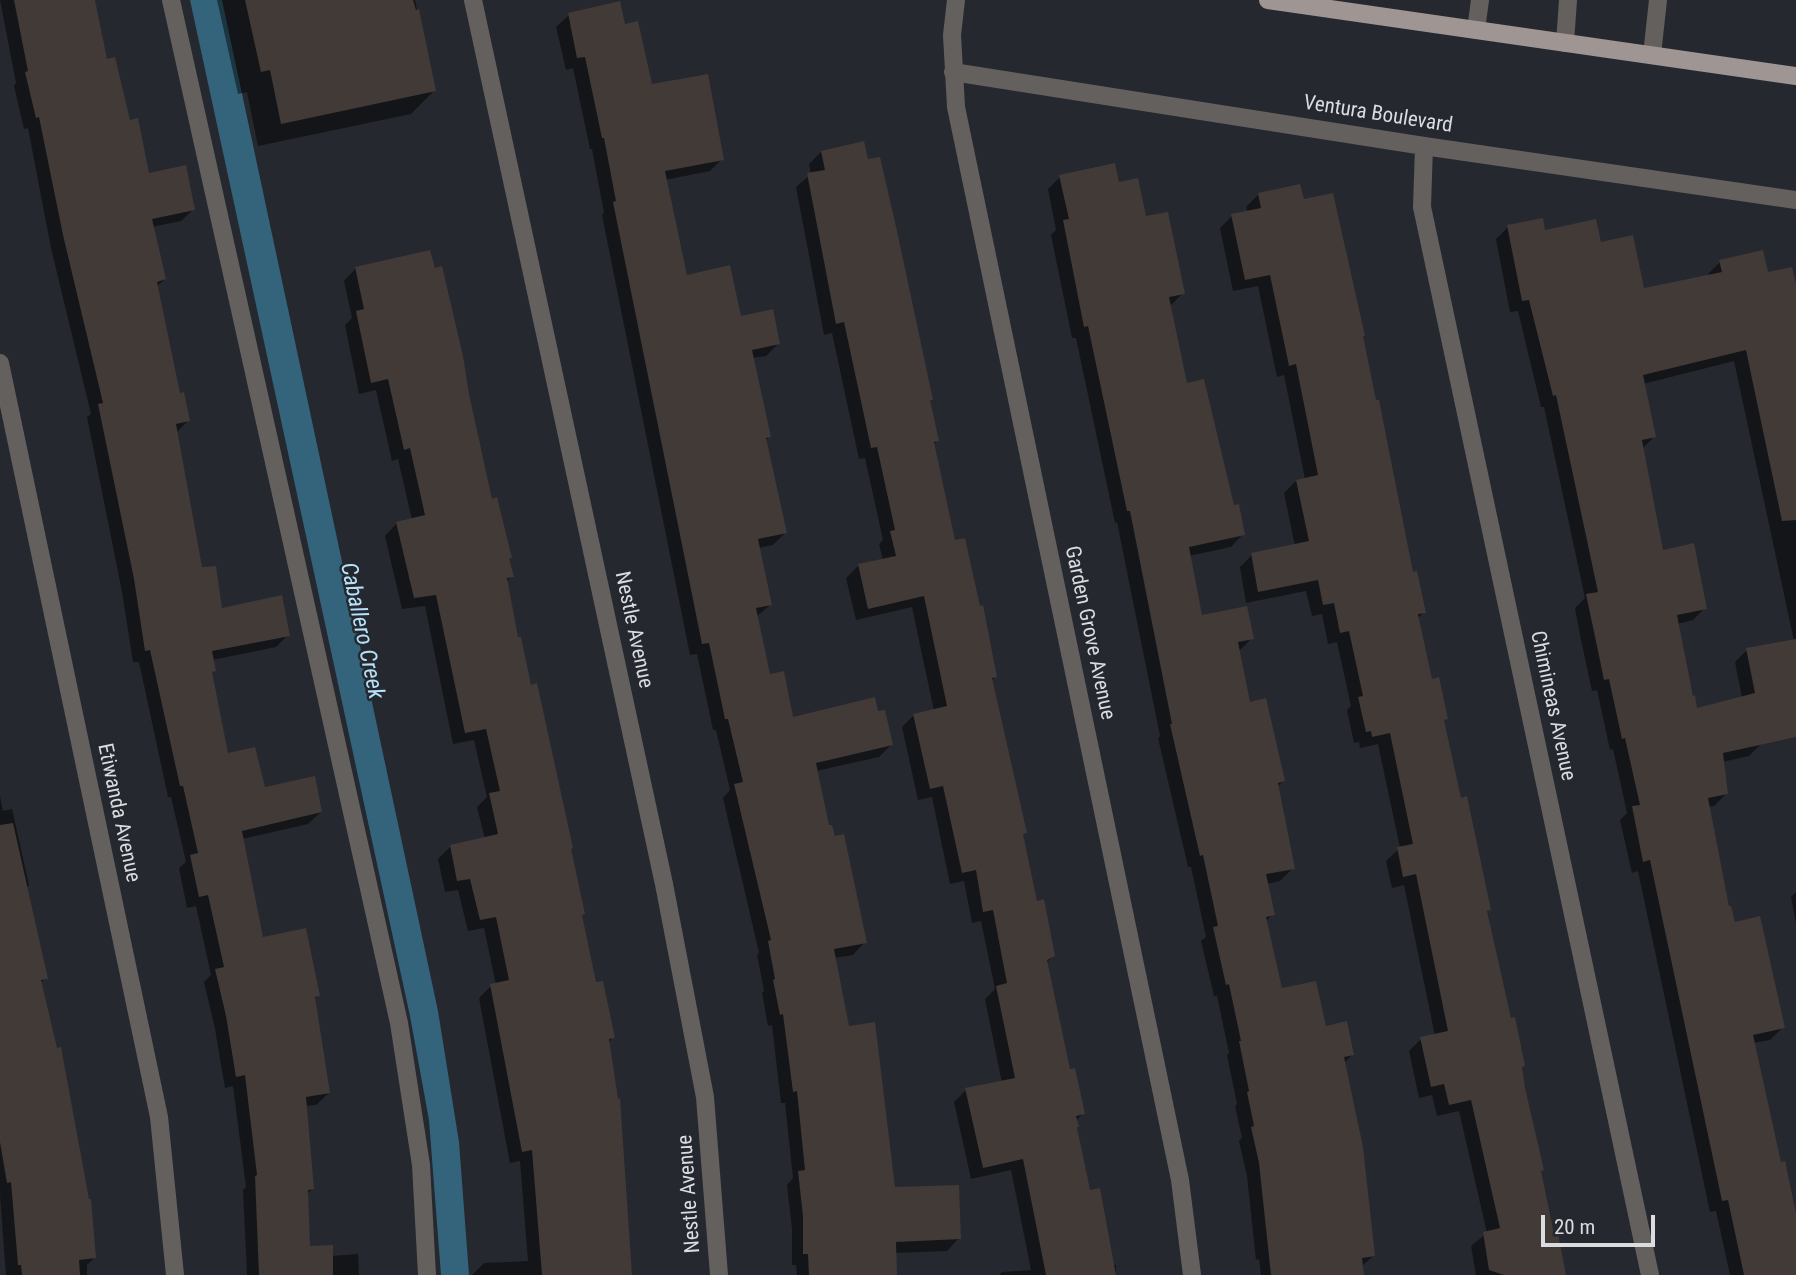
<!DOCTYPE html>
<html>
<head>
<meta charset="utf-8">
<style>
  body { margin:0 }
  #map { position:relative; width:1796px; height:1275px; overflow:hidden; background:#25282f; font-family:"Roboto Condensed",sans-serif }
  canvas { display:block }
  .scale { position:absolute; left:1541px; top:1215px; width:114px; height:32px; box-sizing:border-box; border:4px solid #dadce0; border-top:0; padding-left:9px; font-size:21px; line-height:24px; white-space:nowrap; color:#dadce0; -webkit-text-stroke:5px #25282f; paint-order:stroke }
</style>
</head>
<body>
<div id="map">
<canvas width="1796" height="1275"></canvas>
<div class="scale">20 m</div>
</div>
<script>
const context = document.querySelector('canvas').getContext('2d');
context.lineJoin = 'round';
function fill(path, color) {
  context.fillStyle = color;
  context.fill(path, 'evenodd');
}
function poly(rows) {
  const path = new Path2D();
  for (const r of rows) {
    path.moveTo(r[0], r[1]);
    for (let i = 2; i < r.length; i += 2) path.lineTo(r[i], r[i + 1]);
  }
  return path;
}
function trace(path, color, width, dash) {
  context.strokeStyle = color;
  context.lineWidth = width;
  context.lineCap = dash ? 'butt' : 'round';
  context.setLineDash(dash || []);
  context.stroke(path);
}
function label(font, color, halo, rows, align = 'center') {
  context.font = font + ' "Roboto Condensed",sans-serif';
  context.lineWidth = 5;
  context.setLineDash([]);
  context.textBaseline = 'middle';
  context.strokeStyle = halo;
  context.fillStyle = color;
  for (const [text, x, y, turn = 0] of rows) {
    context.save();
    context.translate(x, y);
    context.rotate((+turn || 0) * Math.PI / 180);
    context.textAlign = isNaN(turn) ? turn : align;
    if (halo) context.strokeText(text, 0, 0);
    context.fillText(text, 0, 0);
    context.restore();
  }
}
fill(poly([
  [190,0,222,0,438,1011,459,1142,469,1275,441,1275,429,1120,410,1016]
]), '#33647b');
fill(poly([
  [0,0,93,0,106,61,147,175,194,209,181,221,152,227,165,279,156,287,178,395,188,421,176,433,201,569,221,610,288,635,276,647,212,660,214,670,210,674,227,755,263,789,321,812,308,824,242,839,262,939,318,995,314,1000,329,1093,316,1105,305,1106,313,1188,307,1194,308,1247,331,1256,358,1254,359,1275,247,1275,243,1190,246,1187,233,1086,225,1088,215,1029,204,982,211,975,196,906,187,908,179,868,186,862,171,797,168,797,139,662,133,662,122,592,87,417,91,414,51,248,28,128,24,129,14,86,16,83],
  [217,0,415,0,434,91,411,114,258,146,247,92,238,94],
  [569,15,623,26,650,86,722,159,710,171,665,180,685,277,778,344,766,356,752,358,769,437,765,441,785,533,773,545,758,548,770,605,756,617,769,676,791,719,877,713,891,745,879,757,816,771,828,827,865,942,853,955,834,958,848,1028,894,1189,959,1238,947,1251,894,1253,895,1275,797,1275,796,1265,792,1265,792,1229,787,1185,793,1178,785,1103,781,1103,772,1025,768,1026,762,993,764,991,757,955,759,953,723,798,730,790,716,730,713,730,697,654,690,655,602,215,604,213,592,149,590,149,573,68,566,70,556,27],
  [821,152,929,401,937,441,933,445,953,542,996,676,991,681,1025,832,1021,836,1036,903,1053,956,1046,963,1069,1071,1083,1113,1076,1121,1089,1192,1113,1265,1116,1265,1116,1275,999,1275,1002,1272,1031,1270,1011,1170,971,1179,954,1102,966,1090,1002,1083,985,999,995,989,981,921,972,923,964,881,950,884,932,797,918,800,902,727,914,715,934,711,912,607,856,620,846,578,859,565,883,560,879,544,883,540,865,458,859,459,832,333,824,335,796,187,811,174,809,164],
  [1060,177,1118,184,1145,218,1183,293,1169,307,1186,385,1243,534,1231,547,1189,556,1201,617,1252,638,1239,651,1248,704,1283,781,1277,787,1293,868,1280,881,1266,884,1273,914,1265,922,1281,990,1352,1055,1344,1063,1373,1256,1361,1267,1362,1275,1261,1275,1259,1259,1256,1260,1247,1176,1239,1141,1242,1138,1235,1106,1237,1104,1227,1055,1229,1053,1217,996,1214,996,1201,941,1206,937,1191,867,1188,867,1158,738,1160,736,1117,522,1115,523,1076,338,1072,338,1051,235,1056,230,1048,189],
  [1258,195,1302,201,1361,337,1412,574,1424,612,1417,619,1430,681,1446,718,1443,722,1459,800,1489,909,1486,913,1510,1020,1523,1066,1520,1069,1540,1172,1553,1236,1565,1275,1476,1275,1471,1246,1487,1233,1459,1111,1437,1116,1432,1095,1419,1098,1409,1051,1421,1039,1435,1036,1404,885,1392,888,1386,861,1400,848,1378,744,1360,748,1359,742,1354,743,1347,710,1351,706,1337,642,1328,644,1322,614,1312,616,1306,591,1246,603,1240,567,1252,555,1295,546,1284,493,1296,481,1305,479,1284,375,1277,377,1258,286,1233,291,1220,228,1232,216,1248,212,1246,207],
  [1508,227,1544,232,1599,244,1643,290,1709,276,1708,274,1720,262,1767,274,1796,287,1796,732,1761,744,1749,756,1722,762,1727,793,1714,806,1708,807,1714,847,1734,925,1783,1027,1770,1040,1753,1043,1779,1164,1796,1219,1796,1275,1730,1275,1716,1211,1710,1212,1638,871,1632,873,1620,820,1627,813,1613,749,1610,750,1597,690,1592,691,1581,640,1575,608,1585,598,1544,407,1541,407,1518,311,1510,312,1496,239],
  [1734,361,1794,641,1747,650,1735,662,1742,698,1696,710,1677,624,1693,620,1705,608,1662,553,1642,449,1654,437,1643,384],
  [356,268,491,501,508,559,512,576,506,582,517,639,570,849,580,916,595,984,613,1037,608,1043,632,1275,472,1275,484,1263,528,1261,520,1161,510,1163,479,998,491,986,496,985,484,928,468,931,458,890,445,892,438,859,450,847,485,839,477,807,487,797,474,740,453,744,425,606,402,609,385,536,397,523,412,520,398,459,392,461,376,390,359,394,345,325,352,318,344,281],
  [0,796,3,811,12,809,29,885,26,889,46,978,40,983,94,1258,87,1265,87,1275,6,1275,0,1195],
  [1796,892,1796,924,1791,897]
]), '#0007');
fill(poly([
  [14,0,95,0,107,59,115,57,130,120,138,118,149,173,186,165,195,210,152,219,166,279,157,282,180,393,184,392,190,421,176,424,202,567,216,566,222,608,282,595,290,636,212,651,216,671,212,672,228,753,255,747,265,787,315,776,322,812,242,831,263,937,306,928,320,996,315,997,330,1093,306,1097,314,1189,308,1190,310,1246,333,1245,333,1275,259,1275,255,1176,257,1175,245,1075,236,1077,226,1016,215,969,224,967,208,895,199,897,190,855,198,853,183,786,180,786,150,650,145,651,134,579,98,404,103,403,63,235,39,117,36,118,25,72,28,71],
  [245,0,413,0,416,10,419,9,436,91,281,124,270,70,261,72],
  [620,1,625,24,638,21,652,84,708,74,724,160,665,171,687,275,730,265,741,316,773,309,780,344,752,350,771,437,766,438,787,533,758,539,772,605,756,608,770,674,784,671,793,717,875,697,878,711,885,710,893,745,816,763,829,825,832,825,835,836,844,834,867,943,834,949,849,1026,875,1022,895,1187,959,1185,961,1239,896,1242,897,1275,809,1275,808,1254,803,1254,803,1216,798,1171,805,1170,797,1091,793,1092,783,1014,780,1015,773,980,775,979,768,941,771,940,734,784,743,782,728,719,725,719,709,643,702,644,613,202,616,201,604,138,602,138,585,57,577,58,568,13],
  [864,141,868,159,880,157,897,231,933,400,930,400,939,441,934,442,955,540,965,538,980,606,983,605,997,677,992,678,1027,833,1023,834,1037,901,1044,899,1055,956,1047,960,1070,1069,1075,1068,1085,1114,1076,1116,1079,1127,1077,1127,1090,1190,1100,1188,1116,1275,1046,1275,1023,1159,983,1168,965,1088,1015,1078,996,986,1007,983,993,910,983,912,976,870,962,873,943,786,930,789,913,714,947,706,924,596,868,609,858,564,896,556,890,531,895,530,877,447,871,448,844,322,836,324,807,173,825,170,821,151],
  [1115,163,1119,182,1138,178,1146,216,1168,212,1185,294,1169,297,1187,383,1204,379,1234,505,1239,504,1245,535,1189,547,1202,615,1247,606,1254,639,1238,642,1250,702,1266,698,1285,781,1278,783,1295,869,1266,874,1275,915,1266,917,1282,988,1316,981,1326,1026,1347,1021,1354,1055,1344,1057,1363,1147,1375,1256,1362,1258,1364,1275,1271,1275,1259,1163,1251,1127,1254,1126,1247,1092,1249,1091,1239,1041,1241,1041,1229,984,1226,985,1213,927,1218,926,1203,855,1200,856,1170,724,1172,724,1130,511,1127,511,1088,326,1084,327,1063,220,1069,219,1059,175],
  [1300,184,1304,199,1333,193,1365,336,1363,336,1376,400,1379,400,1413,572,1417,571,1426,613,1418,614,1432,679,1439,677,1448,719,1444,720,1461,798,1467,796,1491,910,1487,911,1511,1018,1515,1017,1525,1066,1522,1067,1525,1088,1544,1170,1541,1171,1554,1234,1558,1233,1566,1275,1504,1275,1489,1270,1483,1232,1500,1228,1471,1100,1449,1105,1444,1084,1431,1087,1420,1037,1448,1031,1416,874,1403,877,1397,847,1413,844,1390,733,1372,737,1371,731,1366,732,1358,697,1363,696,1349,631,1340,633,1334,603,1323,605,1318,580,1258,592,1251,553,1309,541,1296,480,1318,475,1296,364,1289,366,1270,275,1245,280,1231,214,1261,208,1258,193],
  [1543,218,1545,230,1596,219,1601,242,1633,235,1644,288,1722,272,1719,260,1763,250,1768,272,1792,267,1796,284,1796,520,1782,521,1746,350,1643,375,1656,437,1642,440,1663,550,1694,543,1707,609,1677,615,1693,696,1695,695,1697,708,1755,693,1746,648,1796,639,1796,737,1723,753,1728,794,1708,798,1729,906,1731,906,1735,922,1760,916,1785,1028,1753,1035,1781,1162,1785,1161,1796,1213,1796,1275,1744,1275,1728,1200,1722,1201,1650,860,1643,862,1632,806,1640,805,1625,738,1622,739,1609,679,1604,680,1593,627,1586,594,1598,592,1556,395,1553,396,1529,300,1522,301,1507,225],
  [430,250,435,268,442,266,463,356,469,394,492,499,497,497,512,558,509,558,514,577,507,578,518,637,521,637,531,685,537,683,573,848,571,849,585,914,582,915,596,982,603,981,615,1038,609,1039,618,1099,620,1098,632,1275,542,1275,532,1150,522,1152,490,984,509,980,496,917,480,920,470,879,457,881,450,845,498,834,489,793,500,791,486,729,465,733,436,595,414,598,396,522,425,515,410,448,404,450,388,379,371,383,356,311,364,309,355,267],
  [13,823,48,979,41,980,57,1048,61,1047,89,1199,91,1199,96,1258,79,1260,80,1275,22,1275,21,1265,18,1265,11,1182,7,1183,0,1142,0,825]
]), '#423a37');
trace(poly([
  [171,0,399,1023,421,1165,427,1275],
  [473,0,664,884,705,1097,719,1275],
  [956,0,952,35,956,107,1180,1180,1192,1275],
  [1476,30,1480,0],
  [1565,43,1568,0],
  [1652,55,1658,0],
  [953,72,1424,146,1796,200],
  [1424,146,1422,207,1650,1275],
  [0,363,159,1117,175,1275]
]), '#64605e', 18);
trace(poly([
  [1268,0,1796,76]
]), '#9f9694', 18);
label('21px', '#dadce0', '#25282f', [
  ["Ventura Boulevard",1378,115,9],
  ["Nestle Avenue",633,630,78],
  ["Garden Grove Avenue",1089,633,78],
  ["Chimineas Avenue",1552,706,78],
  ["Etiwanda Avenue",118,813,78],
  ["Nestle Avenue",690,1194,-94]
]);
label('italic 23px', '#b5e2fa', '#25282f', [
  ["Caballero Creek",361,631,78]
]);
</script>
</body>
</html>
